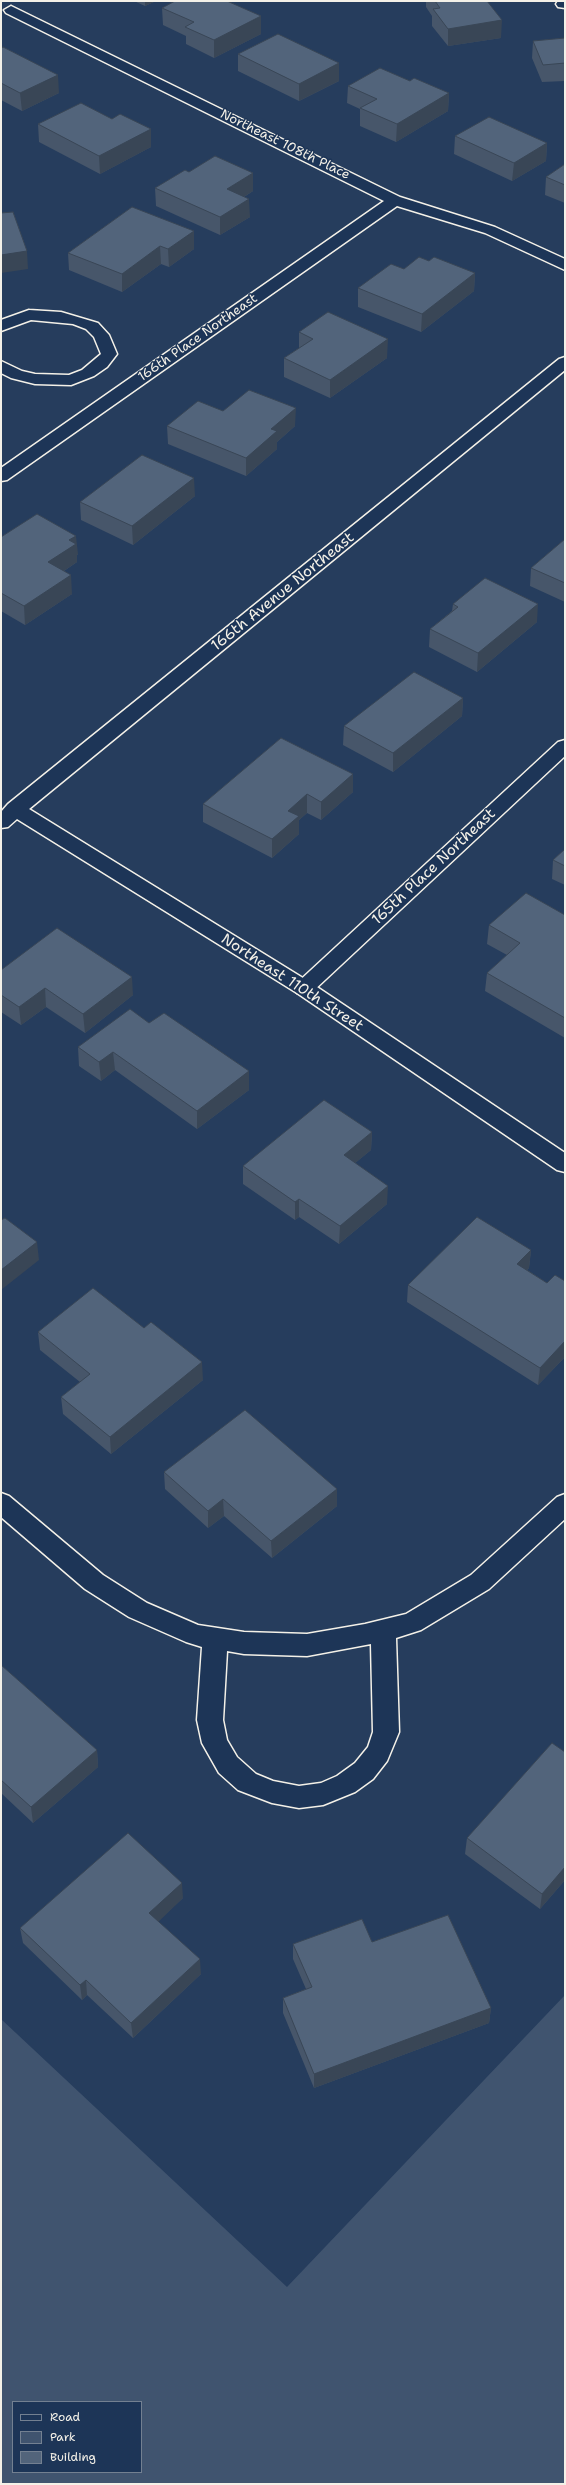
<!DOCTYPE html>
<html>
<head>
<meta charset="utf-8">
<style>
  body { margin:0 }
  #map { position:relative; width:566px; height:2485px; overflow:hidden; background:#263d5d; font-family:"Shantell Sans",sans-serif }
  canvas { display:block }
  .frame { position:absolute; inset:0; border:2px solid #f4f1e8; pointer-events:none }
  .legend { position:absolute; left:12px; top:2401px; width:130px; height:72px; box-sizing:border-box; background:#1d3557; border:1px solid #738091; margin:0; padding:5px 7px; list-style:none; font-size:12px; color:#f4f1e8 }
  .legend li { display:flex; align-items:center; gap:8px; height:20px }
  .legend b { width:20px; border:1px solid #738091 }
</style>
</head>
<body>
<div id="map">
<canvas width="566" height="2485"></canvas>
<div class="frame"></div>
<ul class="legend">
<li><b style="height:5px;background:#1d3557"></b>Road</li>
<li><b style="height:11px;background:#40546f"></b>Park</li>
<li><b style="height:11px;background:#52647b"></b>Building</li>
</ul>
</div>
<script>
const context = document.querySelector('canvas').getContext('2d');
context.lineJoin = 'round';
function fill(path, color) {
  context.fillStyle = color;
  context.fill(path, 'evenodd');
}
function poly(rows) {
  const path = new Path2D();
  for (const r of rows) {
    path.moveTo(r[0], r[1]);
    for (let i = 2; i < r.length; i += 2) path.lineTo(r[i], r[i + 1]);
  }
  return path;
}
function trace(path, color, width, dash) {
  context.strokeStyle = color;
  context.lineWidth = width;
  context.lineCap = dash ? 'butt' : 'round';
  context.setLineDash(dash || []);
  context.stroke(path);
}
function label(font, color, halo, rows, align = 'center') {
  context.font = font + ' "Shantell Sans",sans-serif';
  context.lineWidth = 3;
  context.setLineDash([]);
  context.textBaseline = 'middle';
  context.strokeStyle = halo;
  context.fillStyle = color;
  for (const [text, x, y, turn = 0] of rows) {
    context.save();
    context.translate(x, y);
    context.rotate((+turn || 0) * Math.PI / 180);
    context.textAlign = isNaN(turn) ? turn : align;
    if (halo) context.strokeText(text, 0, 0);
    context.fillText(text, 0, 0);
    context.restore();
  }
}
fill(poly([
  [565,1995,565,2484,1,2484,1,2019,287,2287],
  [13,2402,141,2402,141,2472,13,2472]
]), '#40546f');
const street = poly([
  [558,1,565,1,565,8,558,7,556,4,558,1],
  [11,6,400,197,495,227,565,259,565,270,485,233,397,206,7,480,1,481,1,468,384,201,6,13,4,10,11,6],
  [29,310,61,312,98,323,109,335,117,354,107,367,94,376,71,385,35,384,11,378,1,373,1,361,22,371,35,374,69,375,82,370,101,354,94,337,86,329,73,324,31,320,1,331,1,320,29,310],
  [565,740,565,756,311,993,304,995,297,993,294,988,297,983,558,742,565,740],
  [1,1493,9,1496,103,1575,147,1603,198,1625,244,1632,307,1634,365,1624,406,1614,471,1575,557,1497,565,1494,565,1519,489,1589,421,1630,396,1638,399,1732,387,1761,373,1779,355,1792,323,1805,299,1808,272,1803,238,1790,219,1773,202,1743,197,1720,202,1647,186,1642,129,1617,85,1589,1,1517,1,1493],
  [371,1644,373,1732,368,1747,355,1763,337,1776,321,1783,299,1786,273,1781,256,1774,237,1757,227,1740,223,1720,227,1651,244,1654,307,1656,371,1644]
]);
const secondary = poly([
  [565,357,565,370,29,809,311,983,565,1153,565,1172,557,1170,297,993,17,819,8,827,1,828,1,812,8,804,559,359,565,357]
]);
trace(street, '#f4f1e8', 3);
trace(secondary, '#f4f1e8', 3);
fill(street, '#1d3557');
fill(secondary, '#1d3557');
fill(poly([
  [134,1,156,1,145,6],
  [426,1,487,1,501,38,448,46,432,26,432,16,426,7],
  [162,8,261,16,261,34,214,58,186,44,186,36,163,25],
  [565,38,565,81,542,82,532,58,533,41],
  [1,48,59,93,22,111,1,100],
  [238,54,339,63,339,81,299,101,238,71],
  [410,81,449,93,448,111,396,142,360,126,360,109,347,103,348,86],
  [38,124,151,147,100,174,39,142],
  [455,136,547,143,546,161,512,181,454,154],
  [565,164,565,203,545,195,546,177],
  [189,172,253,173,253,191,244,197,250,217,220,235,156,206,155,188],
  [132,207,194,249,169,267,161,264,122,292,69,270,68,253],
  [429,261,475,273,474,291,421,332,358,307,358,288,404,269],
  [299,332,387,358,330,398,284,377,284,358,299,348],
  [223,411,295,426,277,442,277,449,246,476,168,444,167,426],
  [195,496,133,545,81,520,80,502],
  [1,537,78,554,77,555,77,562,64,571,72,594,25,625,1,611],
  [565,539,565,602,530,586,531,568],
  [453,604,537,622,477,672,429,647,430,629,452,611],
  [463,698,462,716,393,772,343,745,344,726],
  [281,738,353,792,321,820,307,813,299,820,299,834,272,858,203,822,203,804],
  [565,849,565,885,552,879,553,860],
  [565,915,565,1038,485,991,487,973,507,955,487,944,489,925],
  [1,970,133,995,85,1033,46,1007,21,1025,1,1012],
  [149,1023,249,1090,197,1129,115,1070,101,1081,79,1066,78,1047],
  [372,1132,371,1150,355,1163,387,1204,339,1244,299,1217,295,1220,243,1184,243,1166],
  [531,1250,529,1268,527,1270,547,1283,565,1281,565,1357,538,1385,407,1302,408,1285],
  [38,1332,203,1380,111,1454,63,1414,61,1397,80,1382,40,1350],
  [164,1472,337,1506,272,1558,224,1516,208,1528,165,1489],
  [1,1665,97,1750,98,1767,33,1823,1,1793],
  [565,1752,565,1880,540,1909,465,1854,467,1838],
  [183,1898,158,1921,201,1974,133,2038,87,1995,82,2000,23,1943,20,1928],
  [372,1942,491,2008,489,2023,314,2088,283,2013,283,1998,306,1989,293,1959,293,1944]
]), '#47566a');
fill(poly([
  [145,1,156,1,145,6],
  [261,16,261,34,214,58,214,40],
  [502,20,501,38,448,46,448,29],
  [339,63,339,81,299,101,299,84],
  [58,75,59,93,22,111,20,93],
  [449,93,448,111,396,142,397,124],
  [151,129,151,147,100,174,99,156],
  [547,143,546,161,512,181,514,163],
  [253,173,253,191,228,207,227,189],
  [249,199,250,217,220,235,220,217],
  [194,231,194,249,169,267,168,249],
  [160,246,161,264,122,292,122,274],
  [27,251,28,269,1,273,1,255],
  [475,273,474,291,421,332,422,314],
  [388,339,387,358,330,398,330,380],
  [296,408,295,426,277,442,277,449,246,476,246,458,271,429],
  [194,478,195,496,133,545,132,526],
  [76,536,78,554,77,555,77,562,49,581,48,562,69,540],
  [71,575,72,594,25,625,24,606],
  [538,604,537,622,477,672,478,653],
  [463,698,462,716,393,772,393,753],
  [353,774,353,792,321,820,321,802],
  [307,794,307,813,299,820,299,834,272,858,272,839,288,811],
  [132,977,133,995,85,1033,83,1014],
  [45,988,46,1007,21,1025,19,1007],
  [113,1052,115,1070,101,1081,99,1062],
  [249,1071,249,1090,197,1129,197,1111],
  [372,1132,371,1150,343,1173,344,1155],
  [388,1186,387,1204,339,1244,340,1226],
  [299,1199,299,1217,295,1220,295,1202],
  [37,1242,39,1260,1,1290,1,1270],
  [531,1250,529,1268,515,1282,517,1264],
  [565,1341,565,1357,538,1385,540,1368],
  [202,1362,203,1380,111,1454,110,1437],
  [337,1489,337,1506,272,1558,271,1541],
  [223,1499,224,1516,208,1528,208,1511],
  [97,1750,98,1767,33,1823,31,1807],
  [565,1867,565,1880,540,1909,542,1894],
  [182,1883,183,1898,151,1929,149,1913],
  [200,1959,201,1974,133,2038,131,2023],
  [86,1980,87,1995,82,2000,80,1985],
  [491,2008,489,2023,314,2088,314,2074]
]), '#394656');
const building = poly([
  [175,1,227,1,261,16,214,40,185,27,194,22,162,8,175,1],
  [435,1,487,1,502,20,448,29,433,9,440,8,435,1],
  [278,34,339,63,299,84,238,54,278,34],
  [565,38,565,63,543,65,533,41,565,38],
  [3,47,58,75,20,93,1,83,1,48,3,47],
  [380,68,410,81,414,78,449,93,397,124,360,108,377,99,348,86,380,68],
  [81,103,112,119,120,114,151,129,99,156,38,124,81,103],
  [489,117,547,143,514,163,455,136,489,117],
  [215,156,253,173,227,189,249,199,220,217,155,188,185,170,189,172,215,156],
  [565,164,565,185,546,177,565,164],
  [132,207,194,231,168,249,160,246,122,274,68,253,132,207],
  [13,212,27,251,1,255,1,213,13,212],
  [419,257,429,261,434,257,475,273,422,314,358,288,391,264,404,269,419,257],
  [328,312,388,339,330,380,284,358,313,339,299,332,328,312],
  [249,390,296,408,271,429,277,431,246,458,167,426,198,401,223,411,249,390],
  [142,455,194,478,132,526,80,502,142,455],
  [37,514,76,536,69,540,76,544,48,562,71,575,24,606,1,593,1,537,37,514],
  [565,539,565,583,531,568,565,539],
  [485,578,538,604,478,653,430,629,458,607,453,604,485,578],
  [414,672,463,698,393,753,344,726,414,672],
  [281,738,353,774,321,802,307,794,288,811,299,816,272,839,203,804,281,738],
  [565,849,565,866,553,860,565,849],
  [526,893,565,915,565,1018,487,973,520,943,489,925,526,893],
  [57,928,132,977,83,1014,45,988,19,1007,1,995,1,970,57,928],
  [130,1009,149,1023,164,1013,249,1071,197,1111,113,1052,99,1062,78,1047,130,1009],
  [324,1100,372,1132,344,1155,388,1186,340,1226,299,1199,295,1202,243,1166,324,1100],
  [477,1217,531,1250,517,1264,547,1283,555,1275,565,1281,565,1341,540,1368,408,1285,477,1217],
  [5,1218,37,1242,1,1270,1,1220,5,1218],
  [93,1288,144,1328,151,1322,202,1362,110,1437,61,1397,90,1374,38,1332,93,1288],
  [245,1410,337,1489,271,1541,223,1499,208,1511,164,1472,245,1410],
  [1,1665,97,1750,31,1807,1,1780,1,1665],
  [552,1743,565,1752,565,1867,542,1894,467,1838,552,1743],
  [128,1833,182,1883,149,1913,200,1959,131,2023,86,1980,80,1985,20,1928,128,1833],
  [448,1915,491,2008,314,2074,283,1998,312,1987,293,1944,362,1919,372,1942,448,1915]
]);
fill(building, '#52647b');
trace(building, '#394656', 1);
label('13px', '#f4f1e8', '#1d3557', [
  ["Northeast 108th Place",285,145,26],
  ["166th Place Northeast",198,338,-35]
]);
label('15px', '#f4f1e8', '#1d3557', [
  ["166th Avenue Northeast",283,592,-39],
  ["165th Place Northeast",434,867,-43],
  ["Northeast 110th Street",292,983,33]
]);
</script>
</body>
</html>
